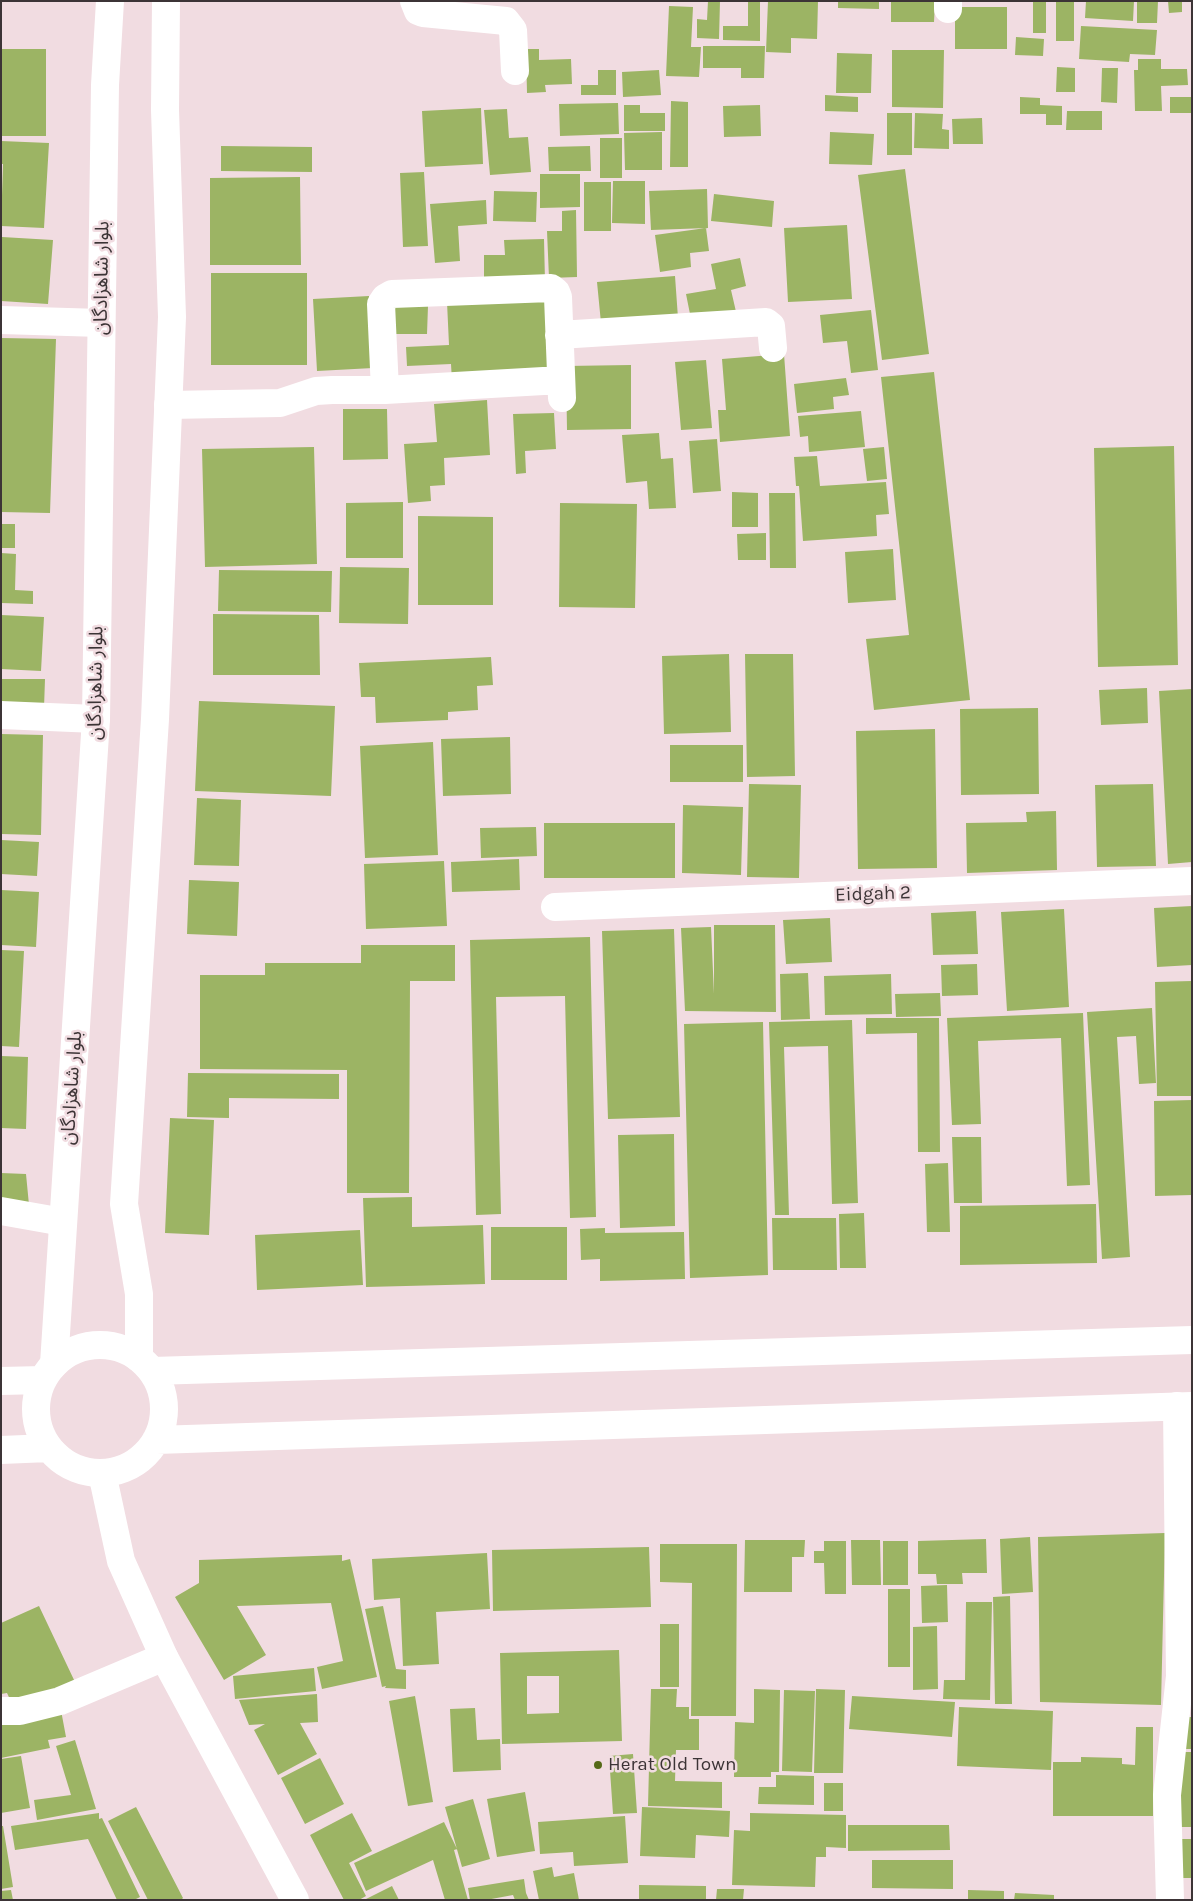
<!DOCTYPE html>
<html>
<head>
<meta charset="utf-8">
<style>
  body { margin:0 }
  #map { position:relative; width:1193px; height:1901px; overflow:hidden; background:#f1dce1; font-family:Karla,sans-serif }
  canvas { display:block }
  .frame { position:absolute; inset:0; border:2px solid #3c3436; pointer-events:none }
</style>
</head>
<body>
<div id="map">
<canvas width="1193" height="1901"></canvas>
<div class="frame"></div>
</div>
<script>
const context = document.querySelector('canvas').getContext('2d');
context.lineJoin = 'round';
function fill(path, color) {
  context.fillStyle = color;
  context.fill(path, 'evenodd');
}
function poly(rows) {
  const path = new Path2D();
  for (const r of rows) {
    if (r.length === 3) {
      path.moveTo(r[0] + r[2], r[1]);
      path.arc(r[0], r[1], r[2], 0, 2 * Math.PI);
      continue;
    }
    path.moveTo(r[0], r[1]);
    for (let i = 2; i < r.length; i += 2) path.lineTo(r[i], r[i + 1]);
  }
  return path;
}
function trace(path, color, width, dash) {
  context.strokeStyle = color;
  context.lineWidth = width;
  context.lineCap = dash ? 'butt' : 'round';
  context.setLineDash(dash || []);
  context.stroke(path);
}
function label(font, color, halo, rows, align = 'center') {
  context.font = font + ' Karla,"Noto Sans Arabic",sans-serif';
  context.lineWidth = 5;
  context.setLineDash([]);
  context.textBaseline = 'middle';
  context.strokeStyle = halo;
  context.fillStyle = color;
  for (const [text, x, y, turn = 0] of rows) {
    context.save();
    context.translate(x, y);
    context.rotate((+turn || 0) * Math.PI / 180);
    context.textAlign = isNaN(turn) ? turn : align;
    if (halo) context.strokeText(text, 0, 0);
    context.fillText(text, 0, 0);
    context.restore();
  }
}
fill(poly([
  [708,1,720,1,719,39,697,38,697,19,707,20],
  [768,1,818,1,817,39,791,38,791,53,766,52],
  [838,1,879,1,879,9,838,8],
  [891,1,935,1,934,22,891,22],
  [1033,1,1046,1,1046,33,1033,33],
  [1056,1,1074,1,1074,41,1056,41],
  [1086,1,1134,1,1133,21,1085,18],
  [1137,1,1158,1,1157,23,1137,23],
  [1168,1,1182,1,1182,12,1169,13],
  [748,2,760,2,760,41,723,40,723,26,748,26],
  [669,6,693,7,691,47,701,47,699,77,666,76],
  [955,7,1007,7,1007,49,955,49],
  [1081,26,1157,30,1155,55,1130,54,1129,62,1079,59],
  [1016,37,1044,39,1043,56,1015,55],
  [703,46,765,46,764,78,741,78,741,68,703,68],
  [1,49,46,49,46,136,1,136],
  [526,49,539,49,539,60,571,59,572,84,545,85,546,92,527,93],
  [892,50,944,50,943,108,892,107],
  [837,53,872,54,871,93,836,93],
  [1138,59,1161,59,1161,69,1187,69,1188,85,1161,86,1162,111,1135,111,1134,70,1138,70],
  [1057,67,1075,68,1075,92,1056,92],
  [1102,68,1118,68,1117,103,1101,102],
  [598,70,616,70,616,95,581,95,581,85,598,85],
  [659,70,661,95,623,97,622,72],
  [825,95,858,97,858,112,825,111],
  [1020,97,1040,98,1040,105,1062,106,1062,125,1046,125,1046,114,1020,114],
  [1170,97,1192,97,1192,113,1170,113],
  [671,101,688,102,688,167,670,167],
  [618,103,619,134,560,136,559,104],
  [624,105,640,105,640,113,665,113,665,131,624,131],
  [760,105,761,136,724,137,723,106],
  [481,108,483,164,425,167,422,111],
  [507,109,509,138,528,137,531,172,490,175,484,110],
  [1067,111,1102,111,1102,130,1066,130],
  [887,113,912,113,912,155,887,155],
  [915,113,943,114,942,129,949,130,949,149,914,148],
  [982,118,983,144,953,144,952,119],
  [662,132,662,170,625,170,624,133],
  [830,132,874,134,872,165,829,164],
  [600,138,622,138,622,178,600,178],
  [1,141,49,143,44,228,1,226,3,164,1,164],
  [221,146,312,147,312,172,221,171],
  [590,146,591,171,549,171,548,147],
  [905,169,929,354,882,360,858,175],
  [424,172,428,246,403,247,400,173],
  [540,174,580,174,580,207,540,208],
  [300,177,301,265,210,265,210,178],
  [613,181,645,181,645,224,612,223],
  [584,182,611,182,611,231,584,231],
  [707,189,708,228,651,230,649,191],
  [494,191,537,192,536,222,493,221],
  [714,194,774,201,772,227,711,221],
  [486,200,487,224,458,226,460,261,435,263,430,204],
  [576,210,577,277,549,278,547,231,562,231,562,211],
  [847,225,852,299,788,302,784,228],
  [706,228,709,251,690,253,691,267,660,272,655,235],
  [2,237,53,240,48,304,1,301],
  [544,239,545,282,484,284,484,255,505,255,504,240],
  [740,258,746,286,731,290,737,316,692,324,686,294,716,289,711,264],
  [211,273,307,273,307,365,211,365],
  [675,276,678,318,601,323,597,282],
  [369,296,373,368,317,371,313,299],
  [550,297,553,376,452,381,451,364,407,366,406,347,449,345,447,302],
  [392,305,428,306,427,334,392,334],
  [871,310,878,370,851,373,847,341,823,343,820,315],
  [1,338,56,339,50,513,1,512],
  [784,354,790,436,720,442,718,410,726,410,722,359],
  [706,360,712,428,681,430,675,362],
  [631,365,631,429,567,430,566,366],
  [934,372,970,700,874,710,866,639,909,635,881,377],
  [846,378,849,395,833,397,834,409,797,413,794,384],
  [487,400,490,455,444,458,445,485,430,486,431,501,408,503,404,444,437,442,434,404],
  [343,409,387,409,388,459,343,460],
  [861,411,865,447,809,452,808,436,800,437,798,416],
  [554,413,556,449,525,451,526,473,516,474,513,414],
  [659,433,661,459,673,458,676,508,649,509,647,481,626,483,622,435],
  [717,439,721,491,693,493,689,441],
  [1174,446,1178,665,1098,667,1094,448],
  [314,447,317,564,205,567,202,449],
  [884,447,887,479,867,481,863,449],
  [817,456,820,486,886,482,889,514,876,515,877,536,803,541,799,486,796,486,794,457],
  [732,492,758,493,758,527,732,527],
  [769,493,795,493,796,568,770,568],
  [403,502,403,558,346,558,346,503],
  [560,503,637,504,635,608,559,607],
  [418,516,493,517,493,605,418,605],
  [1,524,15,524,15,548,1,548],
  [766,533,766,560,738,560,737,534],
  [893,549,896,600,848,603,845,552],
  [1,553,16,554,15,590,33,591,33,604,1,603],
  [340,567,409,568,408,624,339,623],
  [219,570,332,571,331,612,218,611],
  [213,614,319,615,320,675,213,675],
  [1,615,44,617,41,671,1,669],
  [729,654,731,732,664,734,662,656],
  [745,654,793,654,795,776,747,777],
  [491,657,493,685,477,686,478,710,448,712,448,720,376,723,375,697,361,697,359,663],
  [1,679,45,679,44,708,1,707],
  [1147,688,1148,723,1101,725,1099,690],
  [1192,689,1192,862,1168,864,1159,691],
  [199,701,335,706,331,796,195,791],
  [1038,708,1039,794,961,795,960,709],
  [935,729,937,868,858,869,856,731],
  [1,734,43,735,41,835,1,834],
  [510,737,511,794,443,796,441,739],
  [433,742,438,855,365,858,360,746],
  [670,745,743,745,743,782,670,782],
  [749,784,801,785,799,878,747,877],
  [1153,784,1156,866,1097,867,1095,785],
  [197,798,241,800,239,866,194,865],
  [683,805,743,807,741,875,682,873],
  [1056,811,1057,870,967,873,966,823,1027,822,1026,812],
  [544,823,675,823,675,878,544,878],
  [536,827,537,856,481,858,480,828],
  [1,840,39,842,37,876,1,874],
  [519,859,520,890,452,892,451,862],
  [444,861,447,926,366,929,364,864],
  [189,880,239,882,237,936,187,934],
  [1,890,39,892,36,947,1,945],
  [1192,906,1192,965,1157,967,1154,908],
  [1064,909,1069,1007,1007,1011,1001,912],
  [976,911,978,954,933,955,931,913],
  [830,918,832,962,786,964,783,920],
  [714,925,775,925,776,1012,685,1011,681,928,711,927,714,994],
  [674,929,680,1117,608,1119,602,931],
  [590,937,596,1217,570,1218,565,996,496,997,501,1214,476,1215,470,940],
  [361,945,455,945,455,981,410,981,409,1193,347,1193,347,1070,200,1069,200,975,265,975,265,963,361,963],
  [1,950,24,951,19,1047,1,1046],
  [977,964,978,995,942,996,941,965],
  [808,973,810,1019,781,1020,780,974],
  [891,974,892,1014,825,1015,824,976],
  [1192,981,1192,1096,1157,1096,1155,982],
  [940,993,941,1016,896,1017,895,994],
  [1152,1008,1156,1083,1139,1084,1136,1036,1117,1037,1130,1257,1102,1259,1087,1012],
  [1083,1013,1090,1185,1067,1186,1061,1038,978,1041,981,1124,952,1125,947,1018],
  [866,1018,939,1018,940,1152,918,1152,917,1033,866,1034],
  [852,1020,858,1203,832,1204,828,1046,784,1047,789,1215,775,1215,769,1022],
  [763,1022,768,1275,690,1278,684,1024],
  [1,1056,28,1057,26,1129,1,1128],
  [188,1073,339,1074,339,1099,229,1098,229,1118,187,1117],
  [1192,1100,1192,1195,1155,1196,1154,1101],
  [170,1118,214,1120,209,1235,165,1233],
  [674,1134,675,1226,620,1228,618,1135],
  [952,1137,981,1137,982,1203,954,1203],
  [948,1163,950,1232,927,1232,925,1164],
  [1,1173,26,1174,29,1205,1,1202],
  [412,1197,412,1227,483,1225,485,1284,366,1287,363,1198],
  [1096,1204,1097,1263,960,1265,960,1206],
  [864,1213,866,1268,840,1268,839,1214],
  [772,1218,836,1218,837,1270,773,1270],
  [491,1227,567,1227,567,1280,491,1280],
  [605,1228,605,1233,684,1232,685,1279,600,1281,600,1259,581,1260,580,1229],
  [360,1230,363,1285,257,1290,255,1235],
  [1165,1533,1161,1705,1040,1702,1038,1537],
  [1030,1537,1033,1592,1002,1594,1000,1539],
  [986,1539,987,1573,962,1573,963,1584,937,1584,936,1574,918,1574,918,1541],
  [745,1540,805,1540,804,1557,792,1557,792,1592,744,1592],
  [851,1540,880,1540,881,1585,852,1585],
  [824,1541,846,1541,846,1594,825,1594,824,1563,814,1563,814,1551,824,1551],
  [883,1541,908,1541,908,1585,883,1585],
  [660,1544,737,1544,736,1716,691,1716,692,1583,660,1582],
  [649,1547,651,1607,493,1611,492,1550],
  [487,1553,490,1609,436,1612,439,1664,403,1666,400,1598,374,1600,372,1559],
  [342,1555,342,1561,350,1559,377,1677,322,1689,317,1667,343,1661,331,1603,237,1606,266,1655,224,1680,175,1597,199,1583,199,1560],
  [947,1585,948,1622,922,1623,921,1586],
  [888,1589,910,1589,910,1667,888,1667],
  [1010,1596,1012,1704,995,1704,993,1597],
  [966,1602,992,1602,990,1700,943,1699,944,1680,965,1680],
  [39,1606,75,1682,15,1710,7,1693,1,1694,1,1623],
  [383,1606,396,1669,406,1670,406,1689,385,1688,386,1686,382,1687,365,1609],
  [660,1624,679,1624,679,1687,660,1687],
  [937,1626,938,1689,913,1690,913,1627],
  [619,1650,622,1741,502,1744,500,1653],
  [527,1676,559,1676,559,1713,527,1714],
  [314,1668,316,1691,235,1699,233,1676],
  [651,1689,677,1689,676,1707,689,1707,689,1719,699,1719,699,1750,676,1750,675,1781,722,1782,722,1808,648,1806],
  [754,1689,780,1690,779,1772,771,1772,771,1777,734,1777,735,1722,754,1723],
  [816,1689,845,1690,843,1773,814,1773],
  [784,1690,815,1691,812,1772,782,1771],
  [317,1694,318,1722,300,1723,317,1754,278,1775,254,1730,265,1724,249,1725,239,1700],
  [415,1696,433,1802,408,1806,389,1701],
  [852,1696,955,1702,952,1737,849,1729],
  [60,1705,66,1737,48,1740,50,1748,1,1758,1,1716],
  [959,1707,1053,1711,1051,1770,957,1766],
  [475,1708,477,1740,500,1739,501,1770,453,1772,450,1709],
  [1181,1717,1192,1717,1192,1749,1180,1749],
  [1136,1727,1153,1727,1153,1816,1053,1816,1053,1762,1081,1762,1081,1757,1122,1758,1122,1764,1135,1765],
  [75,1740,96,1809,37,1820,34,1800,71,1795,56,1746],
  [1179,1752,1192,1752,1192,1827,1178,1827],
  [633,1754,637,1813,613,1814,609,1756],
  [21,1756,30,1808,1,1813,1,1759],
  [320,1758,344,1804,305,1824,281,1778],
  [776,1775,814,1776,814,1805,758,1804,759,1787,776,1787],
  [824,1783,843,1783,843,1811,824,1811],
  [525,1792,535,1851,497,1857,487,1799],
  [473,1799,490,1859,462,1867,445,1807],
  [136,1807,183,1898,181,1900,148,1900,108,1821],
  [642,1807,730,1811,729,1837,696,1835,695,1858,640,1856],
  [99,1813,99,1819,102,1818,140,1897,134,1900,117,1900,88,1839,15,1850,11,1826],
  [352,1813,372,1851,349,1863,366,1896,359,1900,344,1900,310,1835],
  [750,1813,846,1815,846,1848,826,1847,826,1857,816,1857,815,1887,732,1885,734,1830,750,1831],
  [625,1816,628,1863,574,1866,573,1852,540,1854,538,1822],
  [444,1822,457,1849,454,1850,468,1900,445,1900,433,1860,366,1891,354,1863],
  [848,1825,949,1825,950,1850,848,1851],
  [1,1826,3,1826,13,1887,1,1889],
  [1180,1839,1192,1839,1192,1878,1178,1878],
  [872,1860,953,1860,953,1889,872,1888],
  [552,1867,554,1877,574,1873,579,1900,539,1900,533,1871],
  [524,1879,526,1893,529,1900,515,1900,513,1895,486,1900,470,1900,468,1888],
  [639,1885,706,1886,706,1900,639,1900],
  [392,1886,399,1900,364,1900],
  [717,1889,744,1889,743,1900,716,1900],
  [11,1890,13,1900,1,1900,1,1891],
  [968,1890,1004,1891,1004,1900,968,1900],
  [1015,1893,1054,1895,1054,1900,1014,1900]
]), '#9cb464');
trace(poly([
  [414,1,418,11,423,13,506,21,513,30,515,71],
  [948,9,948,1],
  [1,320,101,323],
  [559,335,766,322,771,326,773,348],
  [385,390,381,304,385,298,392,294,551,288,556,292,558,297,562,398],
  [168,405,280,403,316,391,332,390,385,390,561,380],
  [1,715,96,719],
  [555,907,1192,881],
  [1,1211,63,1222],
  [1,1711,20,1711,60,1701,164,1657],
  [1170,1900,1167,1795,1180,1676,1177,1406]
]), '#fff', 28);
trace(poly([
  [139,1358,139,1294,124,1204,155,719,172,317,165,110,166,1],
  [54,1364,96,719,105,85,110,1],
  [102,1473,121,1561,164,1657,295,1900]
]), '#fff', 28);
trace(poly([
  [100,1409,64],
  [152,1371,1192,1340],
  [1,1381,43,1380],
  [156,1440,1192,1406],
  [1,1450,49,1448]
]), '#fff', 28);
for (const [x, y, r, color] of [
  [598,1765,5,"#556917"]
]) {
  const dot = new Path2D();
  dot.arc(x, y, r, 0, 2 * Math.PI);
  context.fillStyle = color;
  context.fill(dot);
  trace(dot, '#f1dce1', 2);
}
label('19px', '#3c3436', '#f1dce1', [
  ["بلوار شاهزادگان",102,278,-89],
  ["بلوار شاهزادگان",96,683,-89],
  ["Eidgah 2",873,894,-2],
  ["بلوار شاهزادگان",72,1088,-86]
]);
label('19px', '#3c3436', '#f1dce1', [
  ["Herat Old Town",608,1765]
], 'left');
</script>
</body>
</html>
